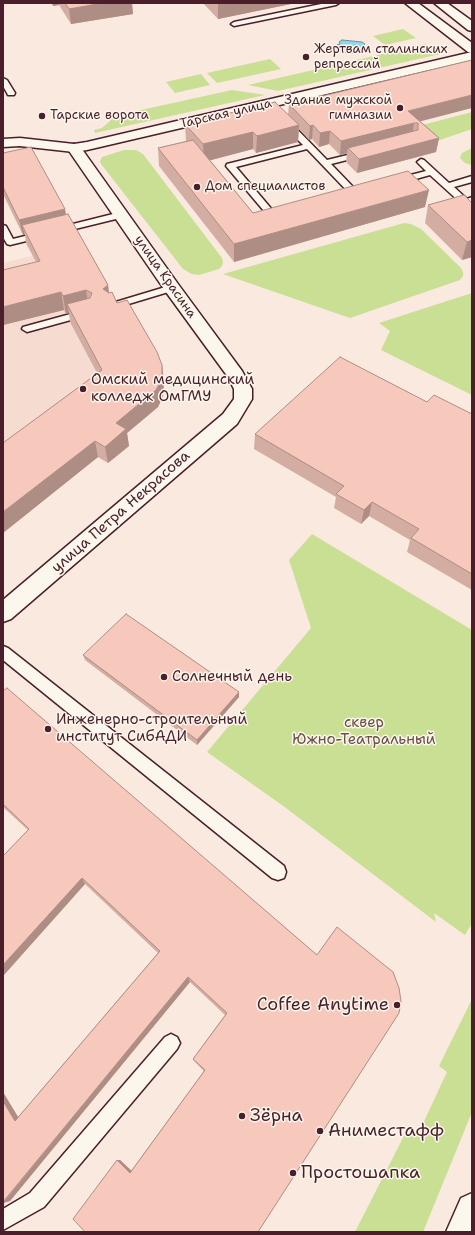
<!DOCTYPE html>
<html>
<head>
<meta charset="utf-8">
<style>
  body { margin:0 }
  #map { position:relative; width:475px; height:1235px; overflow:hidden; background:#fae9de; font-family:"Shantell Sans",sans-serif }
  canvas { display:block }
  .frame { position:absolute; inset:0; border:4px solid #4a1f2b; pointer-events:none }
</style>
</head>
<body>
<div id="map">
<canvas width="475" height="1235"></canvas>
<div class="frame"></div>
</div>
<script>
const context = document.querySelector('canvas').getContext('2d');
context.lineJoin = 'round';
function fill(path, color) {
  context.fillStyle = color;
  context.fill(path, 'evenodd');
}
function poly(rows) {
  const path = new Path2D();
  for (const r of rows) {
    path.moveTo(r[0], r[1]);
    for (let i = 2; i < r.length; i += 2) path.lineTo(r[i], r[i + 1]);
  }
  return path;
}
function trace(path, color, width, dash) {
  context.strokeStyle = color;
  context.lineWidth = width;
  context.lineCap = dash ? 'butt' : 'round';
  context.setLineDash(dash || []);
  context.stroke(path);
}
function label(font, color, halo, rows, align = 'center') {
  context.font = font + ' "Shantell Sans",sans-serif';
  context.lineWidth = 3;
  context.setLineDash([]);
  context.textBaseline = 'middle';
  context.strokeStyle = halo;
  context.fillStyle = color;
  for (const [text, x, y, turn = 0] of rows) {
    context.save();
    context.translate(x, y);
    context.rotate((+turn || 0) * Math.PI / 180);
    context.textAlign = isNaN(turn) ? turn : align;
    if (halo) context.strokeText(text, 0, 0);
    context.fillText(text, 0, 0);
    context.restore();
  }
}
fill(poly([
  [79,244,163,396,158,407,119,439,129,446,108,463,98,457,3,533,3,263]
]), '#f6dbd1');
fill(poly([
  [403,29,416,38,385,45,373,36],
  [426,44,440,54,278,91,248,85],
  [270,59,281,69,217,83,207,73],
  [201,74,210,85,175,93,166,82],
  [232,90,265,95,95,133,94,130,102,128,109,122,114,116],
  [472,112,472,129,437,141,407,129],
  [472,148,472,165,465,163,460,158,462,153],
  [124,150,136,150,143,154,222,258,223,262,222,266,219,269,199,275,192,274,183,269,101,164,100,162,102,157],
  [404,223,411,224,421,229,461,268,463,272,463,276,460,280,350,318,223,274],
  [472,293,472,395,381,350,390,331,379,323],
  [312,534,472,630,472,923,465,935,434,913,436,922,286,808,207,752,311,628,289,560],
  [472,999,472,1112,423,1232,355,1232,409,1126,419,1132,447,1072,439,1066]
]), '#c9df94');
const water = poly([
  [342,40,362,42,365,44,361,47,363,49,359,50,359,53,346,53,344,51,340,51,336,49,339,46,337,45,340,44,339,42,342,40]
]);
fill(water, '#8dd9ec');
trace(water, '#728f9f', 1);
const lane = poly([
  [326,3,339,3,336,5,234,26,231,24,234,22,326,3],
  [3,78,7,80,15,93,14,95,8,95,7,93,3,86,3,78],
  [284,122,290,122,327,160,364,151,367,151,368,153,367,155,331,164,357,191,358,193,357,195,351,195,307,149,236,167,274,212,281,210,285,213,281,216,269,217,226,166,227,164,303,145,284,126,284,122],
  [421,159,424,160,449,183,472,176,472,182,454,187,467,199,472,197,472,203,462,204,430,175,398,184,395,183,394,181,395,179,426,171,417,162,421,159],
  [121,212,125,215,124,217,10,245,7,244,3,237,3,225,6,226,13,239,121,212],
  [172,285,175,286,177,288,175,290,112,309,107,306,109,304,172,285],
  [85,310,90,313,89,315,27,332,22,329,23,327,85,310],
  [3,646,8,648,284,866,286,872,284,878,278,880,272,878,3,660,3,646],
  [171,1034,177,1037,180,1043,177,1049,44,1207,3,1230,3,1209,30,1193,165,1037,171,1034]
]);
const street = poly([
  [74,144,79,145,178,284,242,371,252,389,252,399,237,424,11,619,3,622,3,600,223,414,234,399,234,389,228,377,166,292,67,148,69,145,74,144]
]);
const secondary = poly([
  [472,52,472,60,87,150,74,152,20,146,3,147,3,139,20,138,74,144,87,142,472,52]
]);
const primary = poly([
  [405,3,418,3,472,43,472,53,468,52,405,3],
  [434,3,447,3,472,21,472,31,468,30,434,3],
  [472,1193,472,1232,446,1232,461,1198,472,1193]
]);
trace(lane, '#4a1f2b', 3);
trace(street, '#4a1f2b', 3);
trace(secondary, '#4a1f2b', 3);
trace(primary, '#4a1f2b', 3);
fill(lane, '#fbf7ec');
fill(street, '#fbf7ec');
fill(secondary, '#fbf7ec');
fill(primary, '#fbf7ec');
fill(poly([
  [51,3,132,3,133,14,71,24,59,5,53,6],
  [203,3,296,3,218,19],
  [289,104,420,121,439,138,436,152,357,173,346,162,347,153,340,155,329,144,319,147,312,139,309,140,299,129,298,142,256,153,253,149,210,160,253,213,425,207,234,262,159,166,158,148,186,141,185,124,288,115],
  [3,153,65,209,66,215,108,285,109,293,117,303,162,365,164,382,163,396,158,407,127,433,129,446,108,463,98,457,3,533,97,373,70,322,69,313,66,314,64,310,3,325,3,270,36,262,26,243,25,235,23,235,3,194],
  [464,195,472,257,462,260,425,223,428,205],
  [427,402,472,414,472,590,407,552,410,540,369,516,361,524,334,508,336,497,254,449,255,434],
  [83,655,239,692,239,697,197,745,85,660],
  [3,691,317,955,393,972,85,1232,120,1160,131,1171,204,1071,194,1061,193,1059,225,1015,190,982,10,1201,3,1203,3,1092,18,1117,158,953,85,884,3,976,3,856,28,830,3,807]
]), '#d4ada2');
fill(poly([
  [53,3,59,3,59,5,53,6],
  [103,3,132,3,133,14,71,24,69,9],
  [218,3,296,3,218,19],
  [472,95,472,108,414,123,412,137,348,148,347,153,340,155,341,141,408,111],
  [299,125,298,142,256,153,257,136],
  [313,125,312,139,309,140,310,126],
  [330,131,329,144,319,147,320,133],
  [253,132,253,149,204,162,203,144],
  [439,138,436,152,357,173,359,159],
  [429,190,425,207,234,262,234,244],
  [65,209,67,224,22,225,25,235,23,235,19,220],
  [472,240,472,257,462,260,467,242],
  [108,285,110,302,103,289],
  [86,290,89,308,67,304,69,313,66,314,63,296],
  [61,292,64,310,3,325,3,307],
  [162,365,164,382,163,396,158,407,127,433,129,446,108,463,105,447,116,423],
  [95,441,98,457,3,533,3,512],
  [372,502,369,516,361,524,364,510],
  [239,692,239,697,197,745,197,740],
  [82,878,85,884,3,976,3,965],
  [188,977,190,982,10,1201,3,1203],
  [3,1092,21,1122,15,1121,3,1101],
  [117,1160,120,1160,133,1172,130,1173]
]), '#ad8d84');
const building = poly([
  [65,3,103,3,69,9,65,3],
  [472,60,472,95,408,111,439,138,359,159,348,148,418,130,418,123,414,123,341,141,330,131,320,133,313,125,310,126,289,104,472,60],
  [275,102,299,125,257,136,253,132,203,144,185,124,275,102],
  [193,140,253,213,408,171,429,190,234,244,158,148,193,140],
  [31,147,65,209,19,220,3,187,3,153,31,147],
  [464,195,471,202,472,202,472,240,467,242,428,205,464,195],
  [68,214,108,285,103,289,109,293,112,292,117,303,127,300,157,352,162,365,162,379,156,390,116,423,126,429,105,447,95,441,3,512,3,443,102,370,67,304,90,298,92,293,86,290,63,296,61,292,3,307,3,270,40,261,22,225,68,214],
  [340,357,427,402,434,395,472,414,472,574,411,538,419,529,372,502,364,510,336,494,344,486,255,434,340,357],
  [126,614,239,692,197,740,83,655,126,614],
  [7,688,317,955,337,927,393,972,399,988,401,1001,399,1013,258,1232,85,1232,73,1219,117,1160,130,1173,205,1070,193,1059,227,1013,188,977,3,1202,3,1101,15,1121,160,951,82,878,3,965,3,856,29,829,3,804,3,691,7,688]
]);
fill(building, '#f7c9bc');
trace(building, '#ad8d84', 1);
for (const [x, y, r, color] of [
  [306,57,4,"#4a1f2b"],
  [400,108,4,"#4a1f2b"],
  [42,116,4,"#4a1f2b"],
  [197,187,4,"#4a1f2b"],
  [83,389,4,"#4a1f2b"],
  [164,677,4,"#4a1f2b"],
  [48,729,4,"#4a1f2b"],
  [397,1005,4,"#4a1f2b"],
  [242,1116,4,"#4a1f2b"],
  [320,1131,4,"#4a1f2b"],
  [293,1173,4,"#4a1f2b"]
]) {
  const dot = new Path2D();
  dot.arc(x, y, r, 0, 2 * Math.PI);
  context.fillStyle = color;
  context.fill(dot);
  trace(dot, '#fbf7ec', 1.5);
}
label('13px', '#4a1f2b', '#fbf7ec', [
  ["Жертвам сталинских",314,50],
  ["репрессий",314,65],
  ["Здание мужской",392,101,"right"],
  ["гимназии",392,116,"right"],
  ["Тарские ворота",50,116],
  ["Дом специалистов",205,187]
], 'left');
label('13px', '#4a1f2b', '#fbf7ec', [
  ["Тарская улица",226,114,-13],
  ["улица Красина",165,277,55]
]);
label('15px', '#4a1f2b', '#fbf7ec', [
  ["Омский медицинский",91,380],
  ["колледж ОмГМУ",91,397],
  ["Солнечный день",172,677],
  ["Инженерно-строительный",56,720],
  ["институт СибАДИ",56,737]
], 'left');
label('15px', '#4a1f2b', '#fbf7ec', [
  ["улица Петра Некрасова",121,512,-41]
]);
label('15px', '#6a4f45', '#fbf7ec', [
  ["сквер",364,723],
  ["Южно-Театральный",364,740]
]);
label('18px', '#4a1f2b', '#fbf7ec', [
  ["Coffee Anytime",389,1005,"right"],
  ["Зёрна",250,1116],
  ["Аниместафф",328,1131],
  ["Простошапка",301,1173]
], 'left');
</script>
</body>
</html>
